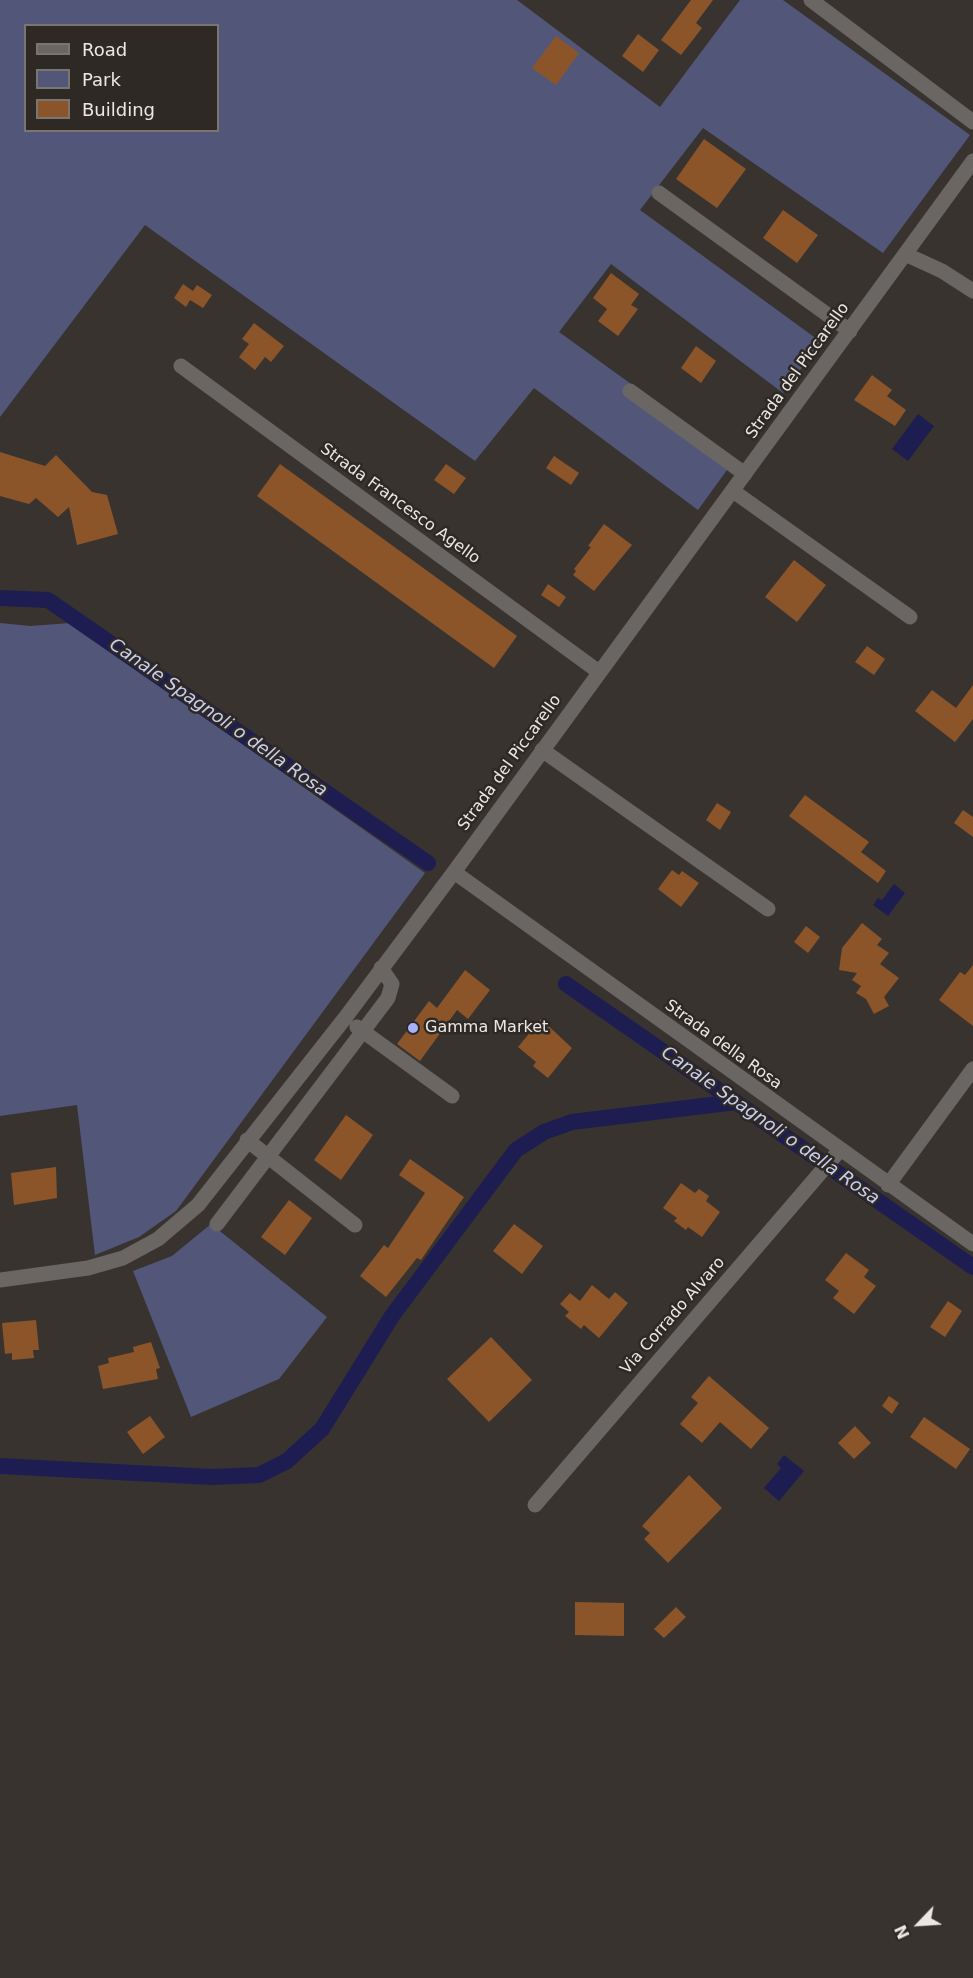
<!DOCTYPE html>
<html>
<head>
<meta charset="utf-8">
<style>
  body { margin:0 }
  #map { position:relative; width:973px; height:1978px; overflow:hidden; background:#39332f; font-family:"DejaVu Sans",sans-serif }
  canvas { display:block }
  .legend { position:absolute; left:24px; top:24px; width:195px; height:108px; box-sizing:border-box; background:#2f2925; border:2px solid #7a7571; margin:0; padding:8px 10px; list-style:none; font-size:18px; color:#ebe7e4 }
  .legend li { display:flex; align-items:center; gap:12px; height:30px }
  .legend b { width:30px; border:2px solid #7a7571 }
  .north { position:absolute; left:889px; top:1894px; width:60px; height:60px; -webkit-text-stroke:4px #2f2925; paint-order:stroke; rotate:245deg; font-size:16px; font-weight:700; line-height:24px; text-align:center; color:#ebe7e4 }
  .north::after { content:''; display:block; margin:auto; width:21px; height:27px; background:#ebe7e4; clip-path:polygon(50% 0,100% 100%,50% 72%,0 100%) }
</style>
</head>
<body>
<div id="map">
<canvas width="973" height="1978"></canvas>
<ul class="legend">
<li><b style="height:8px;background:#6a6664"></b>Road</li>
<li><b style="height:16px;background:#52577a"></b>Park</li>
<li><b style="height:16px;background:#8b5529"></b>Building</li>
</ul>
<div class="north">N</div>
</div>
<script>
const context = document.querySelector('canvas').getContext('2d');
context.lineJoin = 'round';
function fill(path, color) {
  context.fillStyle = color;
  context.fill(path, 'evenodd');
}
function poly(rows) {
  const path = new Path2D();
  for (const r of rows) {
    path.moveTo(r[0], r[1]);
    for (let i = 2; i < r.length; i += 2) path.lineTo(r[i], r[i + 1]);
  }
  return path;
}
function trace(path, color, width, dash) {
  context.strokeStyle = color;
  context.lineWidth = width;
  context.lineCap = dash ? 'butt' : 'round';
  context.setLineDash(dash || []);
  context.stroke(path);
}
function label(font, color, halo, rows, align = 'center') {
  context.font = font + ' "DejaVu Sans",sans-serif';
  context.lineWidth = 5;
  context.setLineDash([]);
  context.textBaseline = 'middle';
  context.strokeStyle = halo;
  context.fillStyle = color;
  for (const [text, x, y, turn = 0] of rows) {
    context.save();
    context.translate(x, y);
    context.rotate((+turn || 0) * Math.PI / 180);
    context.textAlign = isNaN(turn) ? turn : align;
    if (halo) context.strokeText(text, 0, 0);
    context.fillText(text, 0, 0);
    context.restore();
  }
}
fill(poly([
  [0,0,517,0,660,107,740,0,783,0,970,135,883,253,703,128,640,210,821,342,783,393,611,264,559,332,735,459,698,510,534,388,475,461,145,225,0,417],
  [26,26,218,26,218,130,26,130],
  [0,623,30,626,71,623,425,873,176,1211,139,1237,95,1255,77,1105,0,1116],
  [211,1224,327,1317,279,1379,191,1417,133,1271,172,1256]
]), '#52577a');
fill(poly([
  [918,414,934,426,908,461,892,449],
  [894,884,905,893,888,916,873,905,878,898,882,900],
  [784,1455,804,1471,779,1501,764,1488,781,1468,777,1464]
]), '#1d1d51');
trace(poly([
  [0,598,48,600,428,863],
  [566,984,973,1267],
  [0,1466,212,1477,259,1475,287,1461,322,1429,392,1316,516,1150,544,1132,572,1122,736,1102]
]), '#1d1d51', 16);
fill(poly([
  [691,0,713,0,696,23,702,28,681,55,661,40],
  [638,34,659,50,643,72,622,56],
  [556,36,579,53,556,85,532,68],
  [704,139,746,169,717,208,676,179],
  [783,210,818,235,797,263,763,238],
  [611,273,639,294,631,305,638,309,618,336,598,321,607,309,593,298],
  [183,284,193,291,197,285,212,295,203,308,190,300,186,307,174,298],
  [254,323,284,346,271,362,265,357,255,370,239,357,249,344,242,339],
  [696,346,716,361,701,383,681,368],
  [872,375,892,390,887,396,906,410,895,426,854,400],
  [0,452,45,466,56,455,92,492,107,495,118,534,77,545,69,507,58,517,36,498,29,504,0,496],
  [554,456,579,473,571,485,546,468],
  [280,464,517,636,494,668,257,496],
  [446,464,466,478,454,494,434,480],
  [604,524,632,545,594,591,573,575,576,571,574,569,591,547,588,546],
  [794,560,826,585,797,622,765,597],
  [548,584,566,597,559,607,541,595],
  [867,646,885,659,874,675,855,662],
  [973,685,973,719,955,742,915,711,932,690,956,708],
  [805,795,869,842,861,852,886,871,878,883,789,816],
  [717,803,731,812,720,830,706,820],
  [963,810,973,817,973,837,954,823],
  [672,870,679,875,682,871,699,883,681,907,658,889],
  [862,923,882,939,877,945,889,953,880,964,899,978,884,997,889,1006,874,1014,866,999,856,993,861,986,852,980,857,973,839,970,842,948],
  [806,926,820,937,808,953,794,942],
  [973,965,973,1026,939,1000,960,972,965,975],
  [465,970,490,990,468,1019,457,1010,420,1061,397,1044,429,1001,437,1008],
  [541,1019,572,1048,548,1078,533,1066,536,1062,518,1047],
  [346,1115,373,1135,341,1180,314,1160],
  [410,1159,464,1197,421,1260,417,1258,386,1297,360,1276,384,1245,388,1248,425,1193,399,1175],
  [56,1167,57,1198,14,1205,11,1173],
  [681,1183,695,1193,699,1189,709,1196,706,1201,720,1212,702,1237,688,1227,686,1230,674,1221,677,1218,663,1208],
  [289,1200,312,1218,285,1255,261,1237],
  [514,1224,543,1246,522,1274,493,1251],
  [846,1253,869,1270,864,1277,876,1286,854,1314,833,1298,839,1291,825,1280],
  [592,1285,609,1299,615,1292,628,1303,599,1338,584,1325,581,1329,565,1316,569,1312,560,1304,570,1293,580,1301],
  [948,1301,962,1311,945,1337,930,1327],
  [36,1320,39,1350,33,1350,34,1358,12,1360,12,1353,5,1354,2,1323],
  [491,1337,532,1380,489,1422,447,1379],
  [151,1342,160,1368,156,1369,158,1379,103,1389,98,1366,109,1363,108,1358,134,1352,133,1347],
  [709,1376,769,1428,751,1449,720,1422,702,1443,680,1424,698,1403,691,1397],
  [889,1396,899,1403,892,1414,882,1406],
  [150,1416,165,1437,143,1454,127,1432],
  [924,1417,970,1449,956,1469,910,1437],
  [855,1426,871,1443,854,1459,838,1443],
  [689,1475,722,1508,668,1563,644,1539,650,1533,642,1526],
  [575,1602,624,1603,624,1636,575,1635],
  [676,1607,686,1617,664,1638,654,1629]
]), '#8b5529');
trace(poly([
  [811,0,973,122],
  [659,193,850,331],
  [905,254,942,271,973,291],
  [181,366,599,672],
  [630,391,745,474],
  [733,491,910,617],
  [542,750,768,909],
  [454,872,973,1244],
  [357,1027,452,1096],
  [247,1140,355,1225],
  [888,1185,973,1069],
  [217,1224,388,998,392,984,381,968],
  [0,1280,88,1268,123,1258,158,1239,198,1205,345,1018,454,872,973,161],
  [535,1505,839,1151]
]), '#6a6664', 15);
for (const [x, y, r, color] of [
  [413,1028,6,"#a7b1fc"]
]) {
  const dot = new Path2D();
  dot.arc(x, y, r, 0, 2 * Math.PI);
  context.fillStyle = color;
  context.fill(dot);
  trace(dot, '#2f2925', 2);
}
label('16px', '#ebe7e4', '#2f2925', [
  ["Strada del Piccarello",798,371,-54],
  ["Strada Francesco Agello",400,504,36],
  ["Strada del Piccarello",510,763,-54],
  ["Strada della Rosa",723,1045,36],
  ["Via Corrado Alvaro",673,1316,-49]
]);
label('16px', '#ebe7e4', '#2f2925', [
  ["Gamma Market",425,1028]
], 'left');
label('italic 18px', '#c8cef1', '#2f2925', [
  ["Canale Spagnoli o della Rosa",218,718,35],
  ["Canale Spagnoli o della Rosa",770,1126,35]
]);
</script>
</body>
</html>
